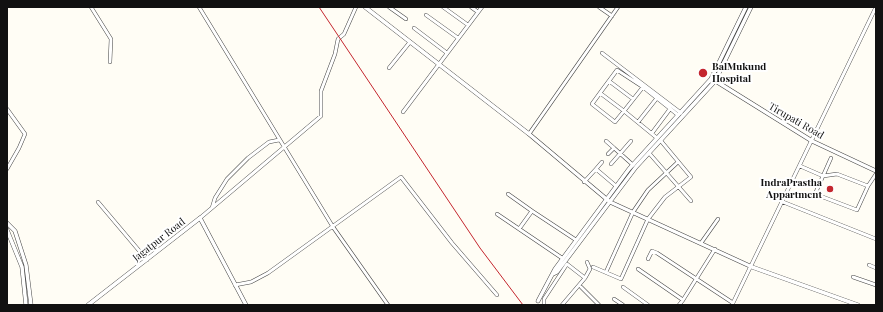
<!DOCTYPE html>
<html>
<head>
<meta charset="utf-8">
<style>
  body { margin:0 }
  #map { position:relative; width:883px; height:312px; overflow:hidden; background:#fffdf5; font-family:"Playfair Display",serif }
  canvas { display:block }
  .frame { position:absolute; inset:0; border:8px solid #111; pointer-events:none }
</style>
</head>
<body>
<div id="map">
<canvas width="883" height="312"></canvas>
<div class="frame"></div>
</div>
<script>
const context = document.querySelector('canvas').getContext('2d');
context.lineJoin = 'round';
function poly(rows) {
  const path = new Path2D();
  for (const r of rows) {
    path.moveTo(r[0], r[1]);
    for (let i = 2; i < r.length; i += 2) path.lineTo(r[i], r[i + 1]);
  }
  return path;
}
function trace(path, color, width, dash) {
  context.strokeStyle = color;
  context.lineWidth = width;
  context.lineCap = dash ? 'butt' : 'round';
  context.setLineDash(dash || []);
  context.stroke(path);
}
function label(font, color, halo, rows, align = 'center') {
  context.font = font + ' "Playfair Display",serif';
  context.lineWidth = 4;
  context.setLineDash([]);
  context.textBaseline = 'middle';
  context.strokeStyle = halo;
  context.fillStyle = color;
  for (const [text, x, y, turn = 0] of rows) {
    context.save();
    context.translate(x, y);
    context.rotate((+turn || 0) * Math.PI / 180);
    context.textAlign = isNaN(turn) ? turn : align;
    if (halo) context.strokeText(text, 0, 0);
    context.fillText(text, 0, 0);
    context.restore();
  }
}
const minor = poly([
  [91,7,111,39,110,62],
  [199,7,333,227,388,305],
  [389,7,406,19],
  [443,7,468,25],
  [471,7,478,12],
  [599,7,612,16],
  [426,15,458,38],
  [414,28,447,53],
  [602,53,681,113],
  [389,68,410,42],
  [609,81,633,99],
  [600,93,624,111,615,122,592,104,600,93,617,70,643,87],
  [7,109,25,134,19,148,7,169],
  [403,112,482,7],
  [638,122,657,98],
  [652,133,670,109],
  [529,134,618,7],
  [657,138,624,111,643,87,678,115],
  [606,141,614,148],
  [649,153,691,201],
  [608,154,614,148,633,165],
  [611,164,631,141],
  [800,166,823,176,815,194,857,210,868,186,837,174,823,176],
  [596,169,602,162],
  [823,176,831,158],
  [584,182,596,169,616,186],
  [868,186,876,174],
  [508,194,532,211,519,229],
  [98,202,147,260],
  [783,202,876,239],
  [212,208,215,198,227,179,248,158,269,142,279,140],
  [532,211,576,240],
  [497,214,562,258],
  [200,218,321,116,321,91,335,54,338,39,344,34,356,7],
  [701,243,718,219],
  [648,259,652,251,657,253,733,303],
  [869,265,876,268],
  [593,267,621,279,648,219,665,197,691,177,661,141],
  [638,269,683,300,715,249],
  [606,272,633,212,648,190,678,162],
  [853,277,876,285],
  [585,278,590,269,587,262],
  [235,285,251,282,268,273,401,177,452,243,497,295],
  [581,287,599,305],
  [623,287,648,305],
  [614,299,623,305],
  [544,305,544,299,567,264],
  [562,305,585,278,567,264],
  [679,305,683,300],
  [732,305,876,7]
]);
const tertiary = poly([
  [365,7,529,134,610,202,752,267,858,305],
  [714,80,812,141,876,171],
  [7,223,15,231,26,265,31,305],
  [7,230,22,267,26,305],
  [553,274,557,272,636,167,715,81,751,7],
  [538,301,555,269,629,169,711,79,746,7],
  [88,305,200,218,246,305]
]);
trace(minor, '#444', 4);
trace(tertiary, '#444', 4.5);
trace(minor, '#fff', 3);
trace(tertiary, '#fff', 3.5);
trace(poly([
  [319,7,480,248,523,305]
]), '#c4262e', 1);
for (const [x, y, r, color] of [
  [703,73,5,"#c4262e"],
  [830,189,4,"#c4262e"]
]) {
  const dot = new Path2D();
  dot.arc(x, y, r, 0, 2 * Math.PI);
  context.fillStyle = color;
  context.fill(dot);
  trace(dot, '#fff', 1.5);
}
label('bold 10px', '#111', '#fff', [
  ["BalMukund",712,67],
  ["Hospital",712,79],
  ["IndraPrastha",822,183,"right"],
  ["Appartment",822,195,"right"]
], 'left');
label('10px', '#111', '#fff', [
  ["Tirupati Road",796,121,30],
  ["Jagatpur Road",159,240,-38]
]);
</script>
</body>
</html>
